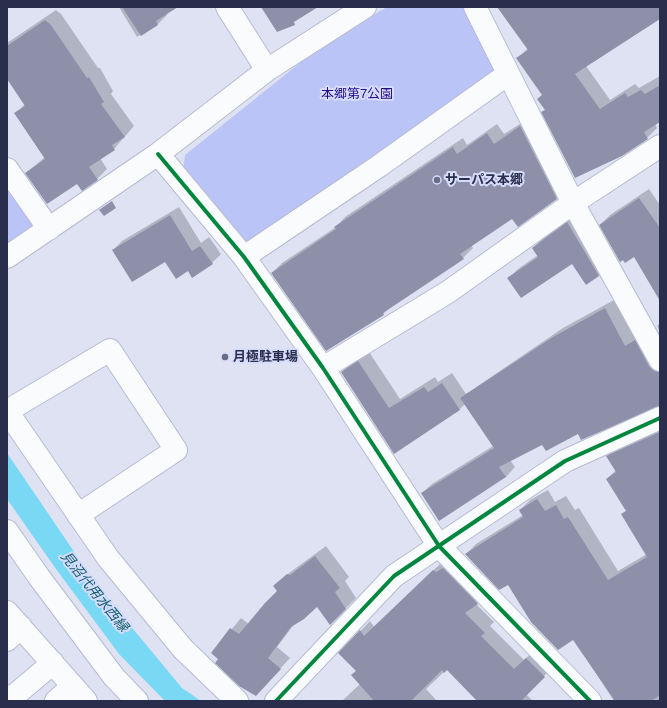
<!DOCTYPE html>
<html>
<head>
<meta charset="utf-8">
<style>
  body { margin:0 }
  #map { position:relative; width:667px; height:708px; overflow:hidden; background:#dee2f3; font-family:Helvetica,sans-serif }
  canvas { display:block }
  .frame { position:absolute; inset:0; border:8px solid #292e4c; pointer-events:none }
</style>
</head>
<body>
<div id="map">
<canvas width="667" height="708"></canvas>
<div class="frame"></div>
</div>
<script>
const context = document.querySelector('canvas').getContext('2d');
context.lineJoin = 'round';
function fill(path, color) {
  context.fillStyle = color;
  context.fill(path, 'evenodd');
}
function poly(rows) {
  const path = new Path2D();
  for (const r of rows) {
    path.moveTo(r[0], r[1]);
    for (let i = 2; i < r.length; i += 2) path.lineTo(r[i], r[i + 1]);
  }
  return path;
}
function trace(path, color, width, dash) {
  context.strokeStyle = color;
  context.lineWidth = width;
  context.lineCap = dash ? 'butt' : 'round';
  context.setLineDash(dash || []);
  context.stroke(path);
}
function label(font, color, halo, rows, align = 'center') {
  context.font = font + ' Helvetica,"Noto Sans JP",sans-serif';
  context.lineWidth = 4;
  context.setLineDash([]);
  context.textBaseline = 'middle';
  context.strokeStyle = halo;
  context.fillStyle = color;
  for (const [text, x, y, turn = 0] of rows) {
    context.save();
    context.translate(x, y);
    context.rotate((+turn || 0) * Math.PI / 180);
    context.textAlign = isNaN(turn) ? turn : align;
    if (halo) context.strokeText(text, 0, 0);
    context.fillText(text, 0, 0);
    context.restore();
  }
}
fill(poly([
  [387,7,463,7,496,68,495,74,246,242,234,241,183,170,185,155,321,46],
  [7,169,49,229,7,257]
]), '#bbc4f6');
fill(poly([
  [7,453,77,556,95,587,99,588,182,688,201,701,165,701,119,654,56,569,7,499]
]), '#79d8f3');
fill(poly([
  [119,7,176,7,166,13,167,15,158,24,137,37],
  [498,7,660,7,660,18,586,66,610,100,635,84,639,88,660,76,660,120,655,124,657,128,647,138,543,112,546,109,543,94,518,58,528,48],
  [56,10,61,14,98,68,100,68,113,91,111,94,134,126,114,149,100,158,107,169,97,179,77,182,26,173,45,157,16,113,25,104,7,78,7,43],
  [531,117,566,188,556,198,512,218,471,245,473,248,463,258,392,305,383,314,272,273,282,263,336,227,345,217,463,138,467,145,497,124,504,134],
  [649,189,660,205,660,299,634,255,600,225,610,215],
  [179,207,201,243,209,237,221,254,212,263,188,269,165,261,113,250,122,241],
  [577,214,608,266,599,276,572,263,509,278,518,269,538,255,533,248,542,239],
  [614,300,635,338,644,331,660,358,660,404,579,433,543,443,510,460,515,467,506,477,422,493,432,484,493,446,465,404,459,410,394,452,342,372,352,362,369,352,400,399,435,377,438,382,452,373,466,394,563,328],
  [660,323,660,332,657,326],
  [660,427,660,701,614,701,573,638,508,583,466,554,476,544,523,515,520,510,530,500,548,490,555,502,566,496,575,510,579,508,618,571,647,554,622,515,627,510,607,479,616,470,607,456,618,446],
  [326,546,349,577,345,581,356,598,340,614,317,606,295,623,277,647,290,658,266,684,219,659,212,653,241,618,249,624,278,591,285,576],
  [443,561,487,594,476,604,494,622,490,626,524,660,536,649,554,666,526,694,533,701,479,701,447,669,426,689,437,701,342,701,360,684,357,671,340,653,370,621,375,628]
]), '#0003');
fill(poly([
  [122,7,178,7,156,21,158,25,141,36],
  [261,7,318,7,294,22,295,25,277,32],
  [497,7,660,7,660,19,575,74,600,109,625,93,628,97,641,90,645,94,660,85,660,122,644,132,648,139,622,156,575,178,541,112,545,110,537,99,542,95,516,58,528,50],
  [45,20,51,25,87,78,89,77,104,102,101,104,125,137,112,145,115,150,89,167,98,180,82,191,77,184,47,204,25,173,45,159,14,113,25,106,7,79,7,46],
  [520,126,557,199,518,227,512,219,460,254,464,259,383,313,384,315,326,351,271,273,336,229,334,227,453,147,457,154,487,133,494,144],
  [639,198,660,228,660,301,634,257,625,263,623,260,620,262,599,225],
  [112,201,116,208,104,216,99,210],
  [170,215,192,251,200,246,213,264,192,278,188,271,176,279,165,262,132,282,112,250],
  [567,222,599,276,586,285,572,264,521,298,507,278,538,257,532,248],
  [605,308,625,346,635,340,649,366,654,371,660,372,660,406,581,440,578,434,546,451,542,445,499,467,506,477,439,521,421,493,494,448,460,398,553,337],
  [358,361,389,408,424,387,428,392,442,383,460,410,394,454,341,372],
  [660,432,660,695,651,701,615,701,573,640,558,650,531,622,508,585,499,590,465,554,523,517,519,510,537,499,545,511,556,505,564,519,568,517,608,580,647,557,621,514,626,511,606,479,616,472,606,456],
  [315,556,340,588,335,592,346,609,330,625,317,607,304,619,291,627,268,658,281,669,256,696,239,686,215,663,218,659,211,653,230,628,239,634,265,603,277,591,273,586,287,574,290,575],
  [443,568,478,604,465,613,485,633,481,636,514,669,526,658,545,677,521,701,477,701,447,670,444,673,442,670,411,701,374,701,351,675,356,671,338,653,360,630,364,636,433,570,436,572]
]), '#8e90aa');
const street = poly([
  [227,7,267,70],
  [475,7,573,203,660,360],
  [158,154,244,257,323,368,439,546,590,701],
  [7,169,49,229],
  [7,257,158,154,267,70,365,7],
  [244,257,379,166,508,74],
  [323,368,448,292,573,203,660,146],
  [7,411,108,558,183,649,237,701],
  [7,411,110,350,176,450,78,515],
  [7,531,39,577,114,677,137,701],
  [7,612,86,701],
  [7,640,21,627],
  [7,697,15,695,53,663],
  [56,701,73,686],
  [276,701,394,576,565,461,660,418]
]);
trace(street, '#b7bbd1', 24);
trace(street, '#fafbfd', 22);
trace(poly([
  [158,154,244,257,323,368,439,546,590,701],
  [276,701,394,576,565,461,660,418]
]), '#00873e', 4);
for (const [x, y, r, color] of [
  [437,180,4,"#686d86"],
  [225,357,4,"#686d86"]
]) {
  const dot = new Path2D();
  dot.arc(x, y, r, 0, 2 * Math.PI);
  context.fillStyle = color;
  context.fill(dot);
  trace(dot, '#d6dcfb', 1.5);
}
label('13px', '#230d89', '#d6dcfb', [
  ["本郷第7公園",357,94]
]);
label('bold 13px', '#292e4c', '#d6dcfb', [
  ["サーパス本郷",445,180],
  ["月極駐車場",233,357]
], 'left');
label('italic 14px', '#16606f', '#d6dcfb', [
  ["見沼代用水西縁",94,592,51]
]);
</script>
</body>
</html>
